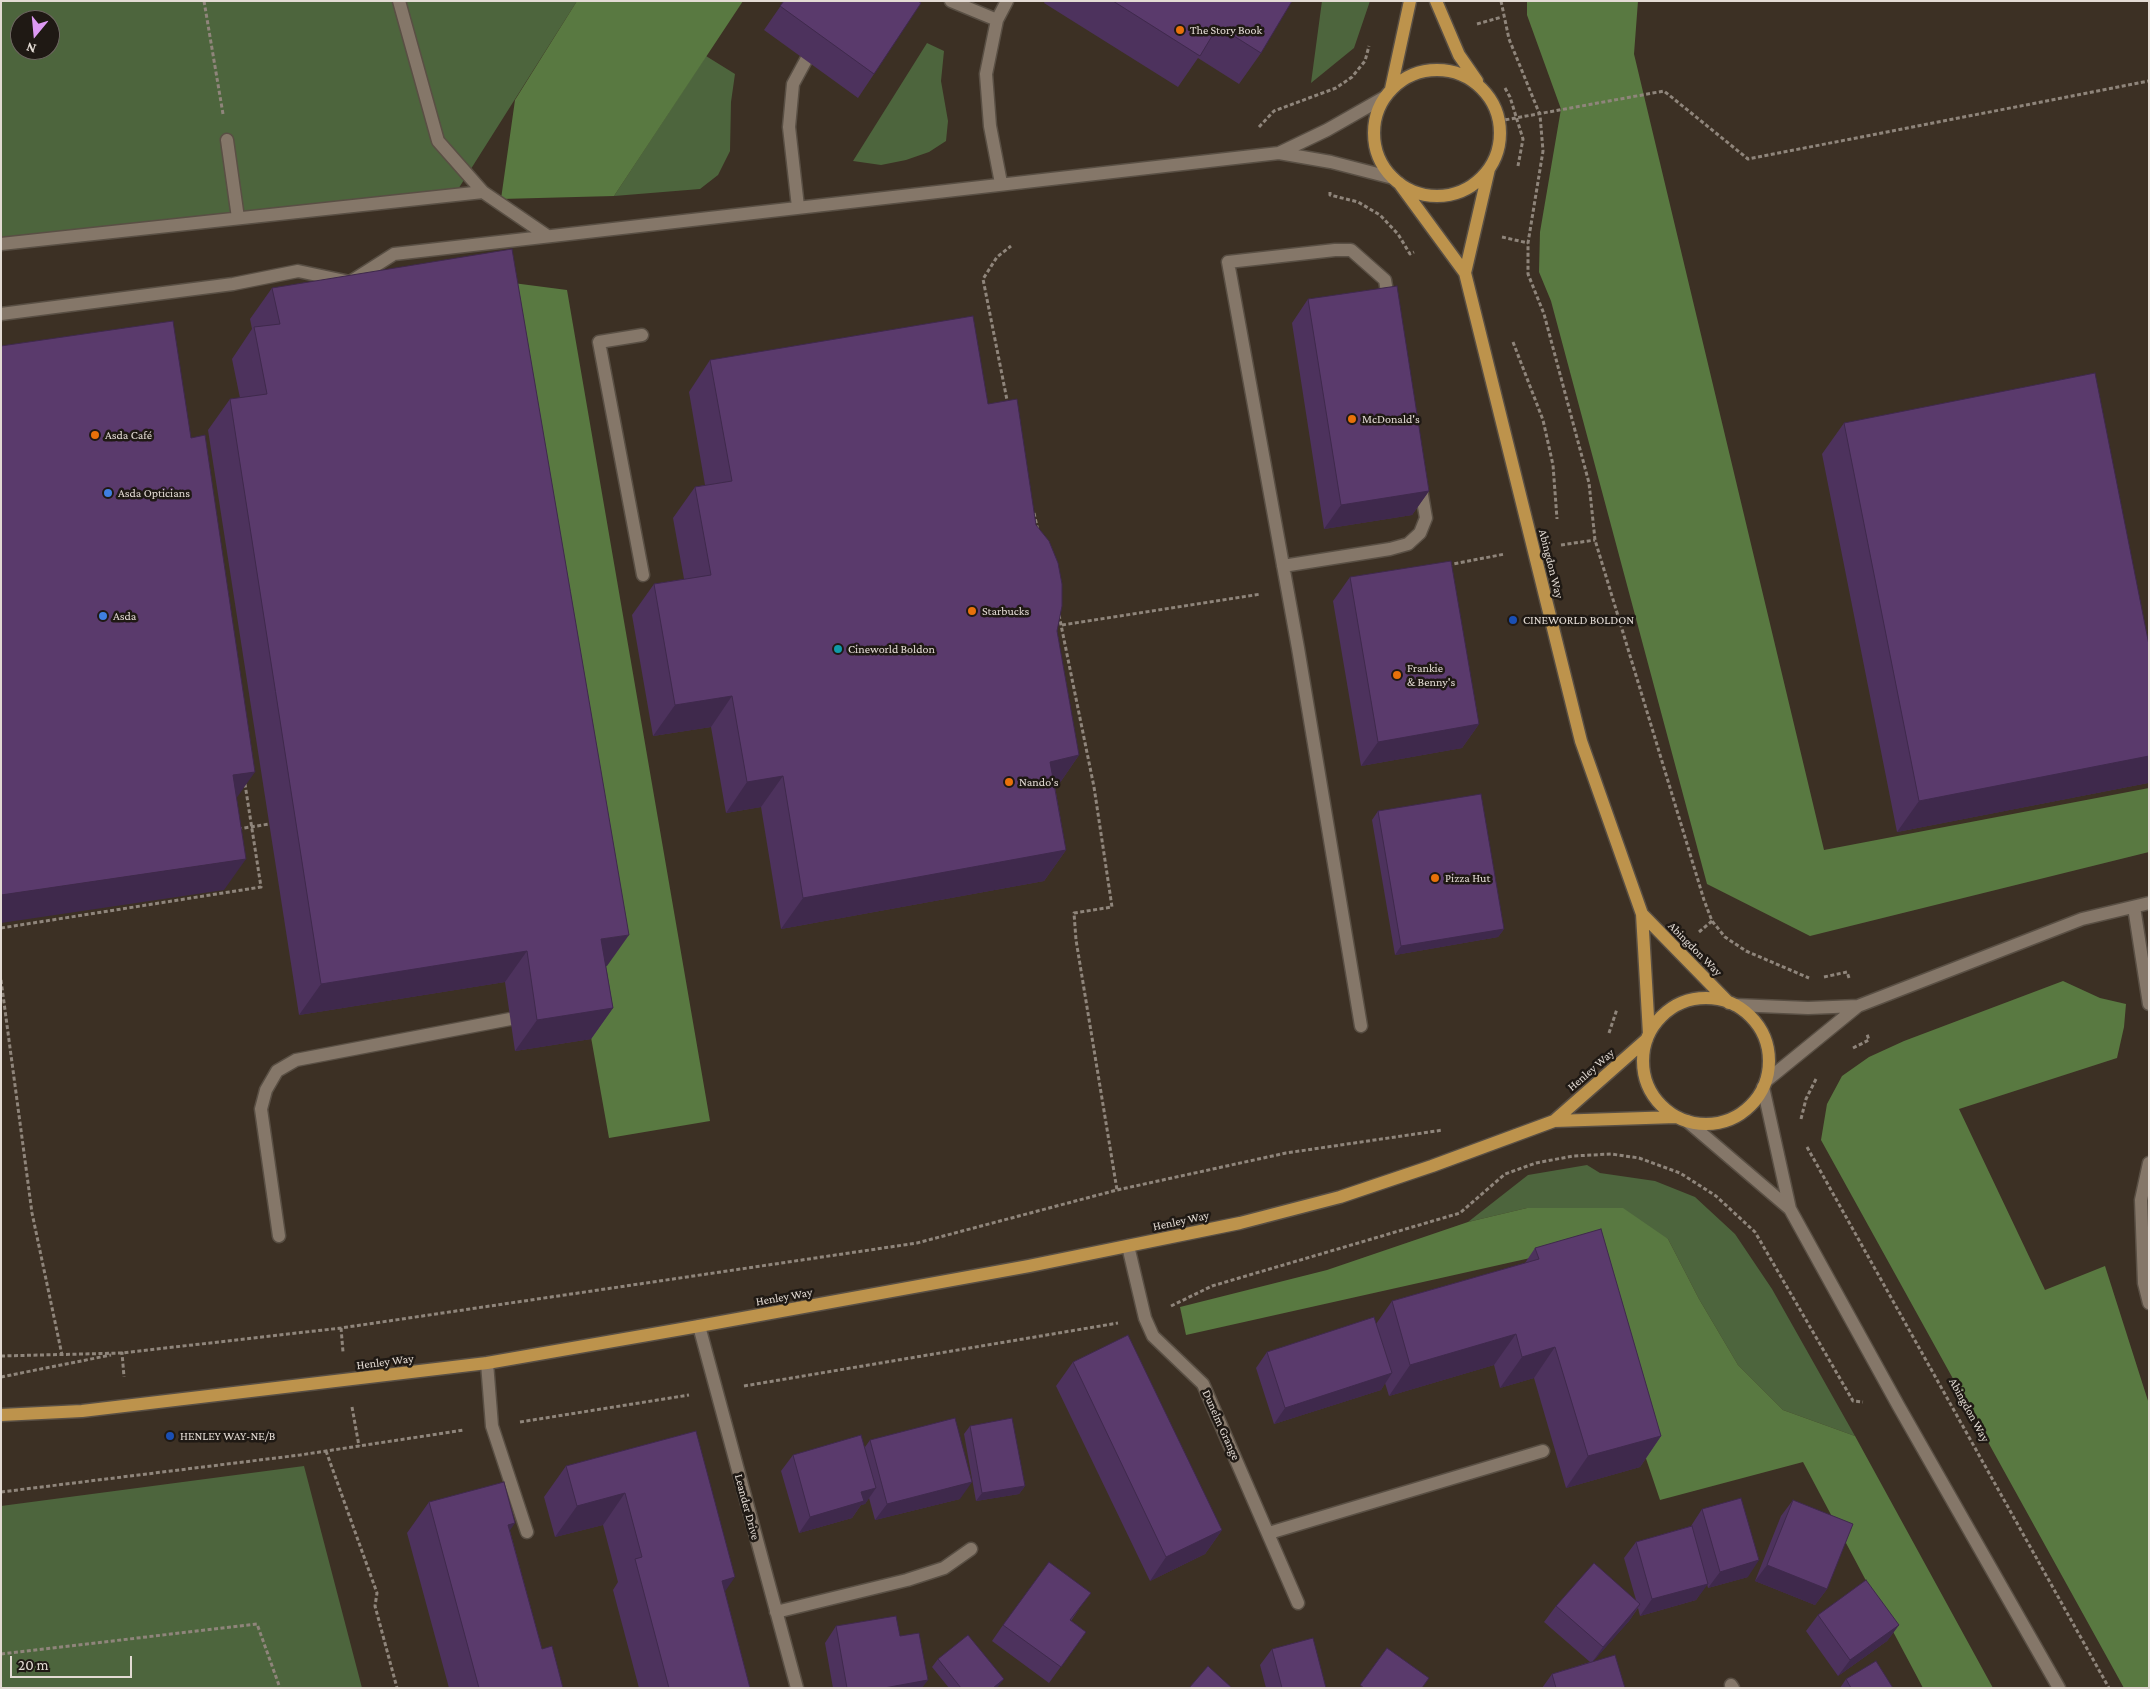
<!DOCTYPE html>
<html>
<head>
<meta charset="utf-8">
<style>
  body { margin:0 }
  #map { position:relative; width:2150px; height:1689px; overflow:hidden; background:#3c3024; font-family:"Crimson Pro",serif }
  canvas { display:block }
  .frame { position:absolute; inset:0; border:2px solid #e3dbd4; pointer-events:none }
  .north { position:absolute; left:10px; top:10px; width:50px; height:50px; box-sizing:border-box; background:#1f1914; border:1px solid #6d6761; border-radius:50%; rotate:197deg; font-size:14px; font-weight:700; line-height:20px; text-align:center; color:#e3dbd4 }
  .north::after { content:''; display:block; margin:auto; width:18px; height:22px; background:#dd99f3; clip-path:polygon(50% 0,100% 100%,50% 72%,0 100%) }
  .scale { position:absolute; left:10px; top:1656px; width:122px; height:22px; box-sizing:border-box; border:2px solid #e3dbd4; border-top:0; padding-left:6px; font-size:15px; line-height:18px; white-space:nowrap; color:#e3dbd4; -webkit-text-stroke:4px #1f1914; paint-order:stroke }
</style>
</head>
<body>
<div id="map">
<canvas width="2150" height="1689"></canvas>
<div class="frame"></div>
<div class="north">N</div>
<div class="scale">20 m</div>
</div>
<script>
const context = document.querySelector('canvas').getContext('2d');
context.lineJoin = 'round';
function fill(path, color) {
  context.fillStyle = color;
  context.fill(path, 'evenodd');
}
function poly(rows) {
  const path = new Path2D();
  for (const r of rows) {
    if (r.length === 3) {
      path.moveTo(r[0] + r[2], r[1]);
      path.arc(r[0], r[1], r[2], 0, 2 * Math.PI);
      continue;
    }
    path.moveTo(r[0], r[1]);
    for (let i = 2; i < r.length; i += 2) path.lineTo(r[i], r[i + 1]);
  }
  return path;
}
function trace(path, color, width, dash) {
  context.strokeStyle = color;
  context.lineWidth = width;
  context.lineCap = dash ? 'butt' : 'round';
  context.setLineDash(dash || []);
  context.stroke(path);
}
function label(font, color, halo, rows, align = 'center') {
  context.font = font + ' "Crimson Pro",serif';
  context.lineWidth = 5;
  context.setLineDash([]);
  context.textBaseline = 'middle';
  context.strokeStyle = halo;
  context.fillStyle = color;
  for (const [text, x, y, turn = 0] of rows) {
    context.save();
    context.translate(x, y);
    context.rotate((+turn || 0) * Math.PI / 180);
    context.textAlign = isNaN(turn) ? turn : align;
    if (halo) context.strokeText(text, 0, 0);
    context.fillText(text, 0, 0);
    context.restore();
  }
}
fill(poly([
  [1,1,577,1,450,202,1,241],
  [20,20,50,20,50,50,20,50],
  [1322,1,1370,1,1354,48,1311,83],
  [927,43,944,51,941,81,948,121,946,141,929,152,906,160,881,165,853,161],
  [706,56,735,74,731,102,730,151,718,175,700,189,614,196],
  [1587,1165,1600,1173,1655,1181,1695,1197,1735,1234,1772,1289,1855,1436,1783,1410,1738,1365,1699,1299,1668,1239,1527,1208,1468,1222,1528,1175],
  [304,1466,362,1688,1,1688,1,1506]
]), '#4d653d');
fill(poly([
  [577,1,743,1,614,196,501,199,515,100],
  [1527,1,1638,1,1634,54,1824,850,2149,788,2149,852,1810,936,1707,884,1551,301,1539,272,1540,232,1561,109,1527,15],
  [490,280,567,290,710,1121,609,1138,579,970,607,966],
  [2063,981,2100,998,2126,1004,2124,1027,2117,1058,1959,1109,2045,1290,2105,1266,2149,1404,2149,1688,2124,1688,1821,1140,1827,1104,1842,1076,1869,1057,1904,1041],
  [1527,1208,1623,1208,1668,1239,1699,1299,1738,1365,1783,1410,1855,1436,1993,1688,1923,1688,1803,1462,1660,1500,1575,1248,1186,1335,1180,1307,1327,1270,1468,1222]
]), '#597941');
const minor = poly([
  [399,1,438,141,483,192,546,235],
  [951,1,997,20],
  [227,140,238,218],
  [1279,153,1327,130,1385,97],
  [1001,183,990,126,986,74,997,20,1007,1],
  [798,207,789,127,793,84,806,60],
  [1,244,483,192],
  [1,314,233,284,298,271,350,282,394,254,1279,153,1331,162,1393,178],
  [642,335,599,342,643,575],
  [1283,566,1390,549,1408,544,1420,533,1426,518,1420,483],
  [2134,907,2149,1004],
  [1735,1005,1808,1008,1858,1006],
  [1361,1026,1298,648,1228,262,1335,250,1351,250,1385,280,1389,304],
  [1766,1081,1858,1006,2082,919,2149,903],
  [1763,1087,1790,1209,1898,1405,2059,1688],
  [1687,1121,1790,1209],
  [2149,1163,2141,1200,2144,1283,2149,1303],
  [279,1236,261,1109,266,1090,277,1071,296,1060,526,1016],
  [1128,1246,1145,1318,1153,1336,1203,1384,1298,1603],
  [699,1326,797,1688],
  [487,1363,492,1426,527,1532],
  [1269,1533,1543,1451],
  [776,1612,907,1580,944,1568,971,1549],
  [1731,1685,1733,1688]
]);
const major = poly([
  [1436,1,1459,55,1477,81],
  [1437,133,63],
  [1391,89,1410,1],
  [1399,183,1465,273,1581,741,1642,914,1649,1034],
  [1465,273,1489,169],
  [1642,914,1729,1003],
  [1706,1061,63],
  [1554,1121,1647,1039],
  [1,1415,82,1411,487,1363,699,1326,1029,1266,1240,1223,1340,1197,1432,1166,1554,1121,1676,1117]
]);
trace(minor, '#594f44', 15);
trace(major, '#594f44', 15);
trace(poly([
  [204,1,223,114],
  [1501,1,1509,39,1540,115,1543,151,1528,243,1528,274,1544,314,1589,483,1595,540,1704,900,1712,921,1725,937,1746,951,1809,978],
  [1477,24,1502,17],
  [1505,88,1510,97,1523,139,1518,166],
  [1499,121,1664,91,1748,159,2149,81],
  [1259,127,1274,111,1336,88,1352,77,1365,61,1369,46],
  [1330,192,1330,195,1358,202,1380,215,1398,234,1410,254,1414,252],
  [1502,237,1528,243],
  [1513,342,1543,420,1553,465,1557,519],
  [1008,405,983,279,997,257,1011,246],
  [1034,513,1038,531],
  [1561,545,1595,540],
  [1448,565,1505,554],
  [1059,615,1094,787,1112,907,1074,913,1076,940,1117,1190],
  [1062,625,1261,594],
  [238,829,269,824],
  [1,928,261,887,245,784],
  [1699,932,1712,921],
  [1824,977,1847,972,1849,978],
  [1,980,32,1213,62,1355],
  [1609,1033,1617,1009],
  [1853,1048,1869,1040,1867,1034],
  [1801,1119,1806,1099,1816,1079],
  [1807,1147,2109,1688],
  [1171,1306,1212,1286,1460,1213,1505,1174,1536,1163,1573,1156,1611,1154,1639,1158,1680,1173,1716,1196,1755,1232,1853,1401,1863,1402],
  [341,1328,343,1352],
  [120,1354,122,1353,124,1377],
  [1,1356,122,1353,341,1328,917,1243,1117,1190,1286,1153,1443,1130],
  [1,1377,111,1355],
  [744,1386,1118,1323],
  [352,1407,359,1446],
  [520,1422,689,1395],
  [326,1451,377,1593,375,1606,397,1688],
  [1,1492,300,1455,464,1430],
  [1,1654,257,1624,280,1688]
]), '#8f857b', 3, [4, 2.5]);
trace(minor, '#857769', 12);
trace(major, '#bd934c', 12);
fill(poly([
  [784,1,874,74,858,98,764,30],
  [1045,1,1292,1,1261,53,1239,84,1198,58,1178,87,1044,3],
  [272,288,607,966,606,966,613,1008,591,1039,515,1051,505,982,299,1015,208,430,230,399,240,398,232,359,252,329,250,319],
  [1308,299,1429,491,1412,515,1324,529,1292,323],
  [710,360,988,404,1036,525,1057,631,1079,755,1057,787,1055,787,1066,850,1044,881,781,929,761,807,726,813,711,727,653,736,632,615,654,584,684,579,673,518,695,487,705,485,689,392],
  [1844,423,2149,756,2148,783,1897,832,1822,454],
  [1350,577,1479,724,1462,748,1361,766,1333,601],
  [1378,811,1504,929,1498,937,1395,955,1372,820],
  [1535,1248,1661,1436,1640,1467,1566,1488,1534,1378,1500,1388,1494,1365,1389,1396,1385,1383,1381,1390,1274,1424,1256,1368,1267,1352,1376,1324,1392,1301,1525,1263],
  [1073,1362,1222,1530,1205,1554,1150,1581,1056,1386],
  [970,1426,1025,1486,1019,1494,976,1501,964,1434],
  [696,1431,725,1592,750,1688,639,1688,613,1590,618,1582,603,1525,555,1537,544,1497,566,1466],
  [870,1440,960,1499,875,1520,869,1498,865,1504,861,1505,852,1518,799,1533,781,1471,793,1455,865,1447],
  [1793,1500,1827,1589,1815,1605,1755,1581,1781,1516],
  [429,1502,510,1531,542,1649,563,1688,449,1688,407,1533],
  [1702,1509,1748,1577,1708,1588,1707,1584,1696,1600,1640,1616,1638,1608,1629,1621,1593,1661,1625,1688,1542,1688,1552,1674,1590,1662,1544,1622,1556,1606,1636,1600,1624,1558,1636,1542,1691,1526],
  [1079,1609,1071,1621,1086,1632,1049,1683,992,1641,1003,1625],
  [1818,1615,1899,1625,1887,1641,1838,1676,1806,1631],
  [836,1626,922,1688,833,1688,825,1643],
  [1272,1649,1326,1688,1266,1688,1260,1665],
  [938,1659,997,1688,949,1688,932,1667],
  [1846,1679,1893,1688,1840,1688]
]), '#4d325d');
fill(poly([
  [1429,491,1412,515,1324,529,1341,505],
  [732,696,711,727,653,736,675,705],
  [1479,724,1462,748,1361,766,1378,742],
  [1079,755,1057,787,1029,793,1050,762],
  [2149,756,2148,783,1897,832,1919,801],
  [255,772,233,803,233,775],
  [783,776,761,807,726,813,747,782],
  [1066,850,1044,881,781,929,803,898],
  [246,859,224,890,1,923,1,895],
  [1504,929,1498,937,1395,955,1401,946],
  [629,935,607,966,579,970,601,939],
  [527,951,505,982,299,1015,321,984],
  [613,1008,591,1039,515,1051,537,1020],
  [1516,1334,1494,1365,1389,1396,1410,1365],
  [1555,1347,1534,1378,1500,1388,1522,1357],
  [1392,1373,1381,1390,1274,1424,1285,1408],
  [1661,1436,1640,1467,1566,1488,1588,1456],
  [972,1482,960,1499,875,1520,887,1504],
  [1025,1486,1019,1494,976,1501,982,1493],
  [876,1488,865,1504,861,1505,852,1518,799,1533,810,1517,861,1492],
  [625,1493,603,1525,555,1537,577,1506],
  [515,1523,494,1554,508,1525],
  [1222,1530,1205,1554,1150,1581,1166,1557],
  [1759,1560,1748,1577,1708,1588,1720,1572],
  [1767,1565,1827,1589,1815,1605,1755,1581],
  [735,1577,713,1609,722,1581],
  [1708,1584,1696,1600,1640,1616,1652,1599],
  [1640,1604,1629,1621,1591,1664,1603,1647],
  [1899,1625,1887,1641,1838,1676,1850,1660],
  [1004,1679,997,1688,993,1688],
  [928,1680,922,1688,884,1688]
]), '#3f294c');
const building = poly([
  [784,1,918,1,921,3,874,74,780,6,784,1],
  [1113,1,1292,1,1261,53,1218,26,1200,56,1113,1],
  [512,249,629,935,601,939,613,1008,537,1020,527,951,321,984,230,399,267,394,254,327,280,324,272,288,512,249],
  [1397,286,1429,491,1341,505,1308,299,1397,286],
  [973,316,988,404,1017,399,1036,525,1049,541,1058,563,1062,584,1062,606,1057,631,1079,755,1050,762,1066,850,803,898,783,776,747,782,732,696,675,705,654,584,711,575,695,487,732,481,710,360,973,316],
  [173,321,191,438,205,435,255,772,233,775,246,859,1,895,1,346,173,321],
  [2095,373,2149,645,2149,756,1919,801,1844,423,2095,373],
  [1451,561,1479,724,1378,742,1350,577,1451,561],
  [1481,794,1504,929,1401,946,1378,811,1481,794],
  [1601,1229,1661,1436,1588,1456,1555,1347,1522,1357,1516,1334,1410,1365,1392,1301,1539,1259,1535,1248,1601,1229],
  [1374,1317,1392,1373,1285,1408,1267,1352,1374,1317],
  [1128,1335,1222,1530,1166,1557,1073,1362,1128,1335],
  [955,1418,972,1482,887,1504,870,1440,955,1418],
  [1012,1418,1025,1486,982,1493,970,1426,1012,1418],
  [696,1431,735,1577,722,1581,750,1688,669,1688,635,1559,642,1557,625,1493,577,1506,566,1466,696,1431],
  [861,1435,876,1488,861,1492,864,1501,810,1517,793,1455,861,1435],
  [504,1482,515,1523,508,1525,542,1649,552,1646,563,1688,479,1688,429,1502,504,1482],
  [1741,1498,1759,1560,1720,1572,1702,1509,1741,1498],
  [1793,1500,1853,1524,1827,1589,1767,1565,1793,1500],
  [1692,1526,1708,1584,1652,1599,1636,1542,1692,1526],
  [1049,1562,1091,1593,1070,1620,1086,1632,1061,1667,1003,1625,1049,1562],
  [1594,1563,1640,1604,1603,1647,1556,1606,1594,1563],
  [1866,1580,1899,1625,1850,1660,1818,1615,1866,1580],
  [896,1616,900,1636,919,1633,928,1680,884,1688,847,1688,836,1626,896,1616],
  [968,1635,1004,1679,993,1688,961,1688,938,1659,968,1635],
  [1313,1638,1326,1688,1282,1688,1272,1649,1313,1638],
  [1387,1648,1429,1678,1422,1688,1364,1688,1360,1685,1387,1648],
  [1615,1655,1625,1688,1556,1688,1552,1674,1615,1655],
  [1876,1661,1893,1688,1851,1688,1846,1679,1876,1661],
  [1208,1666,1232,1688,1189,1688,1208,1666]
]);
fill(building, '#5a3a6c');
trace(building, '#3f294c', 1);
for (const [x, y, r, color] of [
  [1180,30,5,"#e8710a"],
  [1352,419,5,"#e8710a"],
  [95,435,5,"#e8710a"],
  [108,493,5,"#3f7fe0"],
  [972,611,5,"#e8710a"],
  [103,616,5,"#3f7fe0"],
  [1513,620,5,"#1a4fb4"],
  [838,649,5,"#0f9aa8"],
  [1397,675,5,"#e8710a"],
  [1009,782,5,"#e8710a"],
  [1435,878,5,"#e8710a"],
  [170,1436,5,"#1a4fb4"]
]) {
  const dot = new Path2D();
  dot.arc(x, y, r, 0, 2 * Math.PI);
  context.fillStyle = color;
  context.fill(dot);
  trace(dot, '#1f1914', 2);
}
label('12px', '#e3dbd4', '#1f1914', [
  ["The Story Book",1190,30],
  ["McDonald's",1362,419],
  ["Asda Café",105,435],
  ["Asda Opticians",118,493],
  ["Starbucks",982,611],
  ["Asda",113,616],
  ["CINEWORLD BOLDON",1523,620],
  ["Cineworld Boldon",848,649],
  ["Frankie",1407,668],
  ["& Benny's",1407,682],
  ["Nando's",1019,782],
  ["Pizza Hut",1445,878],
  ["HENLEY WAY-NE/B",180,1436]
], 'left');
label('12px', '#e3dbd4', '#1f1914', [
  ["Abingdon Way",1551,564,76],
  ["Abingdon Way",1695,949,45],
  ["Henley Way",1591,1070,-41],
  ["Henley Way",1181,1221,-12],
  ["Henley Way",784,1297,-10],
  ["Henley Way",385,1362,-7],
  ["Abingdon Way",1969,1410,61],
  ["Dunelm Grange",1221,1425,66],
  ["Leander Drive",747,1507,75]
]);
</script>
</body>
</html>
